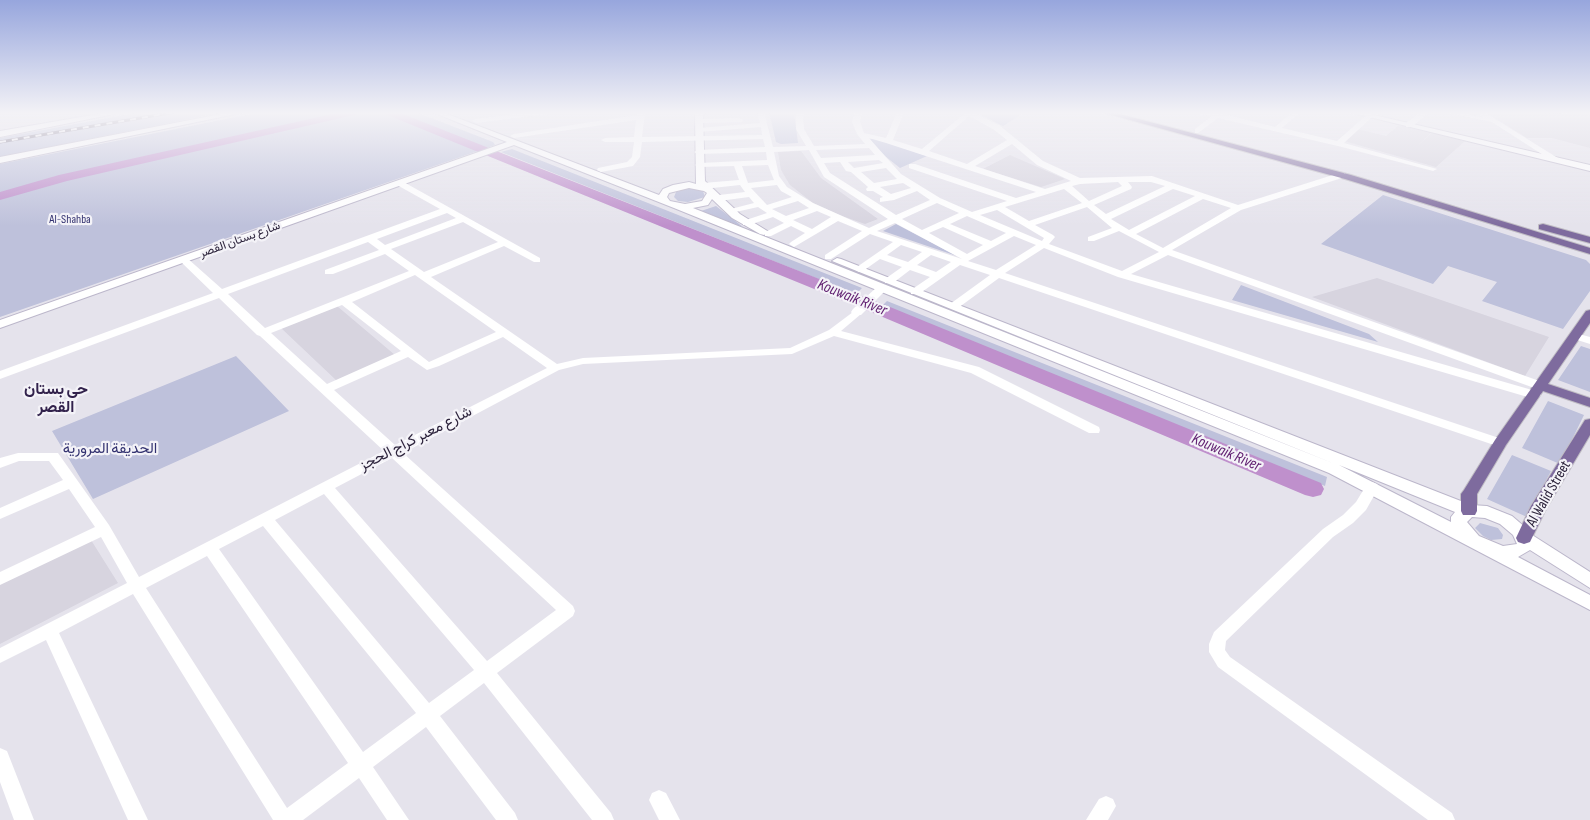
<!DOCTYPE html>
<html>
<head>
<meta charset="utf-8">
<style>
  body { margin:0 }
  canvas { display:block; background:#e5e3ec }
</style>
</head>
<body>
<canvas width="1590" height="820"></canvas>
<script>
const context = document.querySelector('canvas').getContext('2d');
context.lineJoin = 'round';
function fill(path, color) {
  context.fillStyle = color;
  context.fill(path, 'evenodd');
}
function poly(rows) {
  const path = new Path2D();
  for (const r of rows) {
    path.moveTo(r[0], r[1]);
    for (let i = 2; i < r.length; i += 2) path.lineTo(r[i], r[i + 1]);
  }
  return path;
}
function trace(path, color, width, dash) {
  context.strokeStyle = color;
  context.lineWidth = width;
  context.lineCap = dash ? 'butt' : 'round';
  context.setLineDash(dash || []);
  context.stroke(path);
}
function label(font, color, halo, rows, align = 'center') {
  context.font = font + ' "Sofia Sans Condensed",Vazirmatn,sans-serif';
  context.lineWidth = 4.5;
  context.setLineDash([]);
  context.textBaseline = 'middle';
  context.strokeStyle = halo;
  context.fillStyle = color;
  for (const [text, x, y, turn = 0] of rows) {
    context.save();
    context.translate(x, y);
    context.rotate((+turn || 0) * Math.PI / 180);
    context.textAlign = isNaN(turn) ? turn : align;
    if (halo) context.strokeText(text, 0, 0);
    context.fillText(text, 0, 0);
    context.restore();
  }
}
fill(poly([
  [1485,112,1590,114,1590,148,1552,138,1527,138],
  [1399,125,1431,133,1415,148,1432,133,1465,141,1436,167,1344,141,1357,129,1386,136],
  [801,151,821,178,878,219,865,224,842,216,813,203,790,185,781,170,778,152],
  [1010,155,1065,179,1041,187,983,169],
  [1377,278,1549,337,1525,376,1312,297],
  [337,306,395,355,337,381,281,328],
  [91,540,118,583,0,644,0,584]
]), '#d7d4df');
fill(poly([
  [140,112,224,112,0,157,0,138],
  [261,112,416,112,493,142,495,145,0,317,0,164],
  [769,112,794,112,798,143,781,144,776,142],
  [975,112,1025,112,1003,126],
  [875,138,927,156,900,168,876,149,870,139],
  [512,149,862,288,856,294,501,152],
  [689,188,703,191,705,197,688,202,678,201,674,197,676,192],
  [1383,195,1586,260,1590,264,1590,291,1563,329,1482,301,1497,282,1448,266,1433,284,1321,244],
  [716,206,743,227,701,211],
  [896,224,957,256,883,231],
  [1241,285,1369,334,1378,342,1232,300],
  [887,301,1327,477,1325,486,883,305],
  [1581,346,1590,349,1590,392,1558,380],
  [236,356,289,411,93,499,52,431],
  [1548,401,1584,415,1560,464,1522,448],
  [1512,455,1551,471,1527,517,1487,499],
  [1480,523,1498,528,1503,535,1502,539,1491,540,1483,536,1475,528]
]), '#bec1db');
fill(poly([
  [341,112,360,112,354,115,67,181,0,200,0,192,59,175,341,112],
  [384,112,398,112,890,307,1321,483,1324,489,1321,495,1313,497,1305,495,878,315,385,114,384,112]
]), '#bf90cc');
const secondary = poly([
  [110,112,124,112,0,137,0,131,110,112],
  [231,112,245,112,0,163,0,157,231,112],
  [432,112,442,112,659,195,663,189,673,185,689,182,696,184,695,114,697,112,706,112,703,115,705,181,740,214,769,232,764,235,760,234,732,218,712,199,708,205,693,208,1335,464,832,261,837,258,841,259,1471,505,1487,506,1512,516,1526,528,1529,533,1590,572,1590,588,1530,550,1518,557,1590,595,1590,610,1329,473,674,208,514,145,0,328,0,320,507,142,432,112],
  [689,188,704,191,707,193,702,201,685,204,670,201,667,197,669,193,689,188],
  [1339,465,1455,512,1451,517,1451,522,1339,465],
  [1472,517,1485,518,1500,524,1513,535,1517,544,1503,546,1479,536,1467,522,1472,517],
  [1349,112,1361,112,1590,165,1590,171,1349,112]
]);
const primary = poly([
  [1101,112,1112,112,1351,175,1590,248,1590,254,1345,179,1101,112],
  [1543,224,1590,237,1590,243,1539,229,1539,225,1543,224],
  [1590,310,1590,323,1548,384,1590,398,1590,407,1543,391,1506,445,1477,494,1477,511,1475,515,1463,515,1461,511,1461,494,1464,490,1495,440,1586,311,1590,310],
  [1590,419,1590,435,1545,511,1530,542,1524,544,1518,542,1516,538,1531,506,1585,420,1590,419]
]);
trace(secondary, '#bcb7cb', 2);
trace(primary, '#c0bdc4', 2);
fill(poly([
  [534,112,552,112,548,114,476,123,472,121,476,119,534,112],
  [638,112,645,112,642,137,762,135,761,127,699,132,695,130,699,128,760,123,757,112,764,112,773,147,806,146,796,129,796,112,803,112,804,129,814,146,865,144,857,134,852,122,855,112,862,112,860,122,864,133,886,138,897,112,904,112,893,140,922,149,964,114,963,112,972,112,999,125,1043,161,1080,178,1152,176,1238,205,1339,173,1345,173,1345,177,1241,210,1172,250,1545,383,1547,386,1545,389,1537,389,1168,255,1131,274,1539,392,1541,395,1535,399,1531,398,1118,277,1044,248,1005,273,1505,440,1507,443,1505,446,1500,447,999,278,958,308,950,308,950,304,990,275,960,265,919,294,911,294,911,290,930,277,910,270,893,283,885,283,885,279,902,267,880,259,863,271,859,272,854,269,893,242,870,234,831,259,825,259,825,255,862,231,838,221,794,247,789,244,791,242,805,233,791,226,771,236,765,236,765,232,784,223,773,217,749,225,743,225,743,221,767,213,758,207,731,213,727,210,754,203,749,197,719,201,715,198,719,195,745,192,740,185,703,189,699,186,703,183,739,180,734,166,699,167,695,165,699,163,767,160,766,152,698,154,694,152,698,150,765,147,763,139,642,142,640,157,633,166,601,172,597,170,598,168,627,162,632,157,634,142,605,142,601,140,605,138,634,137,636,120,514,138,510,136,514,134,637,115,638,112],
  [969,116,993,129,1007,140,967,164,929,151,969,116],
  [869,138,886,143,1036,192,1016,198,915,164,909,164,909,168,1007,201,972,212,940,198,901,174,869,138],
  [1012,144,1037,165,1071,181,1045,189,975,166,1012,144],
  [869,148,875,155,821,158,816,150,869,148],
  [809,150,824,177,888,219,869,228,813,203,787,187,779,176,774,152,809,150],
  [879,160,883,163,854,168,848,162,879,160],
  [840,162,846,171,851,172,868,187,866,189,867,191,873,191,883,197,880,198,880,202,894,200,917,191,930,200,896,215,830,173,824,163,840,162],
  [768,165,774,180,748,183,742,166,768,165],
  [886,168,897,179,874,183,861,172,886,168],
  [1118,182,1122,186,1089,201,1072,186,1080,184,1118,182],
  [1128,182,1151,182,1165,186,1106,214,1094,205,1131,189,1132,187,1128,182],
  [903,183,911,188,891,194,880,187,903,183],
  [777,185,781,191,792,197,767,205,751,188,777,185],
  [1064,189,1082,203,1029,221,1005,207,1064,189],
  [1173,189,1195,196,1129,230,1111,219,1173,189],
  [1203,199,1231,208,1163,248,1136,234,1203,199],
  [798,201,809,208,786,216,772,209,798,201],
  [937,203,959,213,922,230,902,219,937,203],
  [1087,207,1112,228,1088,237,1088,241,1094,241,1119,231,1159,252,1122,271,1049,244,1055,237,1053,235,1035,225,1087,207],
  [997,210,1044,238,1042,241,980,215,997,210],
  [817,211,831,217,812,229,793,220,817,211],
  [967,216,1006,233,991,241,950,224,967,216],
  [895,223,962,259,877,231,895,223],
  [943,227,983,245,967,254,929,233,943,227],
  [1014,236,1036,245,996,270,968,261,1014,236],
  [901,245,922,252,908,262,887,255,901,245],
  [931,255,951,262,936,272,917,265,931,255],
  [1200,112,1224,112,1223,114,1275,127,1293,112,1300,112,1282,128,1337,141,1369,113,1372,113,1372,117,1344,143,1437,169,1433,171,1342,147,1218,118,1198,133,1195,133,1195,129,1212,116,1200,114,1200,112],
  [1421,112,1429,112,1412,127,1406,127,1406,123,1421,112],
  [1444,112,1456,112,1484,118,1476,112,1484,112,1561,160,1554,162,1492,122,1444,112],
  [739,118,743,120,742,122,699,123,695,121,699,119,739,118],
  [400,180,540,258,540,262,534,262,504,246,431,277,557,364,583,358,790,348,829,330,857,309,861,310,862,312,861,314,841,331,979,367,1099,427,1100,430,1099,433,1089,433,971,373,834,336,792,354,583,364,559,370,403,453,573,606,575,611,573,616,497,673,611,813,614,820,592,820,484,683,440,716,515,813,518,820,496,820,426,727,373,767,409,820,387,820,359,778,303,820,273,820,133,594,59,633,148,820,128,820,46,640,0,663,0,648,127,583,101,537,0,585,0,572,95,527,69,489,0,519,0,508,63,480,49,461,19,461,0,468,0,458,18,453,58,453,109,525,139,577,384,451,260,336,257,335,219,298,0,379,0,371,213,293,181,262,181,258,187,258,222,289,440,209,397,185,396,183,400,180],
  [447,213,456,218,385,245,377,239,447,213],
  [463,222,498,242,424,272,391,249,463,222],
  [368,242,379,250,325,270,325,274,333,274,385,254,409,271,265,328,228,294,368,242],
  [415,275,496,332,429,362,352,302,415,275],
  [342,305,401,351,327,384,271,333,342,305],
  [503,337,547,368,395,445,334,390,408,357,427,370,439,366,503,337],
  [392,458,556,610,487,661,335,488,392,458],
  [324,494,474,670,429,703,275,520,324,494],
  [263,526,416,713,363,752,219,549,263,526],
  [207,556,348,763,287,808,146,588,207,556],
  [1575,333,1590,337,1590,344,1571,338,1569,336,1571,334,1575,333],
  [1372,482,1377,484,1379,487,1366,510,1353,523,1333,537,1226,641,1225,650,1230,657,1452,813,1455,820,1428,820,1218,667,1209,652,1209,644,1214,632,1323,529,1343,515,1356,502,1367,484,1372,482],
  [0,748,7,751,34,820,14,820,0,782,0,748],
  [659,790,666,793,680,820,659,820,649,800,652,793,659,790],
  [1106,796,1113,799,1116,806,1108,820,1086,820,1099,799,1106,796]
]), '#fff');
fill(poly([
  [881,286,887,289,861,315,853,315,851,312,853,309,877,287,881,286]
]), '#fff');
fill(secondary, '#fff');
fill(primary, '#7e6b9e');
const rail = poly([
  [0,142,175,112]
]);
trace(rail, '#685f77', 3);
trace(rail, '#f4f3f8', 2, [6]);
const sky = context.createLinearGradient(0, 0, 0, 226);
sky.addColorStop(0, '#97a6dd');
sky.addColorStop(0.5, '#f3f2f6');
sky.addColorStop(1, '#f3f2f600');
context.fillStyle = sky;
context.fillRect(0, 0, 1590, 226);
label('12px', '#32316f', '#f4f3f8', [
  ["Al-Shahba",70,220]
]);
label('12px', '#2d243c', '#f4f3f8', [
  ["شارع بستان القصر",240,240,-20]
]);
label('15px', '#2d243c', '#f4f3f8', [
  ["شارع معبر كراج الحجز",416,439,-27],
  ["Al Walid Street",1549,494,-60]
]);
label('15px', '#32316f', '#f4f3f8', [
  ["الحديقة المرورية",110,449]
]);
label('italic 16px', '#632373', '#f4f3f8', [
  ["Kouwaik River",852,298,22],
  ["Kouwaik River",1226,453,23]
]);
label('bold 16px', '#32224c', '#f4f3f8', [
  ["حي بستان",56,390],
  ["القصر",56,408]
]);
</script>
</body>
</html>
